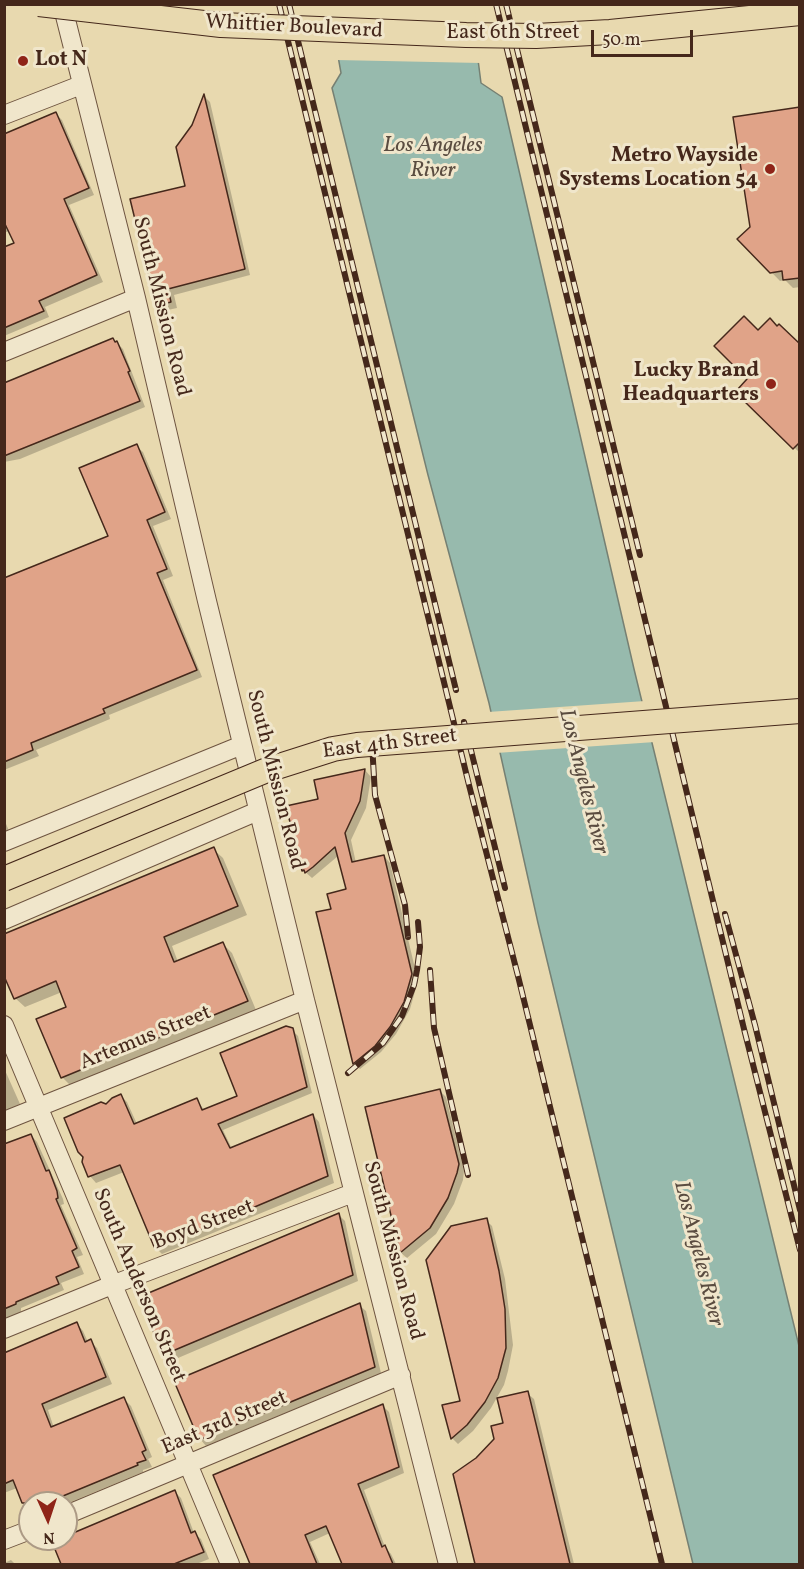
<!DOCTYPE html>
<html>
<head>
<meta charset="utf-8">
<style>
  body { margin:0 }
  #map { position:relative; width:804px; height:1569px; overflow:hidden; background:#e8d9af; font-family:Vollkorn,serif }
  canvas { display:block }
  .frame { position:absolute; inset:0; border:6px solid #45281b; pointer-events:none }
  .north { position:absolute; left:18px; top:1491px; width:60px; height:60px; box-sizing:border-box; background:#f0e6cb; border:2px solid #ac9a85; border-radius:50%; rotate:177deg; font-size:16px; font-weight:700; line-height:24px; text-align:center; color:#45281b }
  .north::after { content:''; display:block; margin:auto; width:21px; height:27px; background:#8f2418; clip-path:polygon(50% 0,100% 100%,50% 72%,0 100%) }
  .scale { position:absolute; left:591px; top:30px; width:102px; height:27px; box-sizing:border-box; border:3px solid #45281b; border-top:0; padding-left:8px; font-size:18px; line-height:21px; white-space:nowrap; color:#45281b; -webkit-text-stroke:4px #f0e6cb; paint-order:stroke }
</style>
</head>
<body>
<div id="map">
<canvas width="804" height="1569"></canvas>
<div class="frame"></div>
<div class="north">N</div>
<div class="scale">50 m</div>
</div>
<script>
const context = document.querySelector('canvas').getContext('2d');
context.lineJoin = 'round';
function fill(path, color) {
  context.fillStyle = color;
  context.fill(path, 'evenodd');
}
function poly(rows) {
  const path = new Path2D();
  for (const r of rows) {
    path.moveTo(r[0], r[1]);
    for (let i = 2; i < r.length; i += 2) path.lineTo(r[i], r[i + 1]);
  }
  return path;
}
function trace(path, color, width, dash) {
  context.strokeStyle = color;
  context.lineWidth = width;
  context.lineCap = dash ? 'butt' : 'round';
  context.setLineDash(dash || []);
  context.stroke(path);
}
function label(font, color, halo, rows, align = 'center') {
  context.font = font + ' Vollkorn,serif';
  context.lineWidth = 6;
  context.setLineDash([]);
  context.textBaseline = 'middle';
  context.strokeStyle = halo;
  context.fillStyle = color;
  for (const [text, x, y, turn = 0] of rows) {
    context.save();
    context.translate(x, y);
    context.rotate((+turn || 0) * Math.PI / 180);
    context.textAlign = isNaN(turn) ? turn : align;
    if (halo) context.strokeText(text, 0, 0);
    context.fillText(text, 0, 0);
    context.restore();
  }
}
const water = poly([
  [329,5,471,5,481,83,502,97,634,669,799,1346,799,1564,693,1564,538,923,489,703,428,475,332,88,341,73,329,5]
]);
fill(water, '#97baad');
trace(water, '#768073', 1.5);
fill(poly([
  [326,4,474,4,481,63,336,60],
  [645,701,655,742,496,753,488,712]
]), '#e8d9af');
fill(poly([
  [205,97,210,102,250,275,174,295,177,308,163,311,157,305,187,187,193,125],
  [800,109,800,287,793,288,785,280,780,281,739,239,751,227],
  [56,114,62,120,94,195,69,205,103,282,45,307,49,317,4,336,4,249,16,244,9,231,4,233,4,136],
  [758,332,800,346,800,453,745,400],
  [113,339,123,349,145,407,20,459,4,462,4,385],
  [136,446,143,452,171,519,153,526,173,576,163,580,202,677,109,715,110,719,36,750,39,756,4,770,4,580,110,537],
  [365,770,371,777,366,808,351,840,356,863,384,856,390,863,418,981,410,1009,396,1034,381,1052,360,1069,354,1063,332,910,348,890,338,856,312,878,303,870,320,800,315,781],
  [4,819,9,831,4,833],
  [213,849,223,858,247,915,172,946,178,962,222,943,232,953,256,1010,72,1087,62,1077,68,1007,62,992,25,1007,15,998],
  [292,1030,298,1036,312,1093,223,1130,232,1149,313,1115,319,1122,334,1183,162,1254,156,1248,124,1172,96,1183,90,1176,107,1105,121,1096,127,1102,137,1124,196,1099,205,1111,239,1097],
  [4,1068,20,1104,4,1111],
  [440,1091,446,1097,464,1171,463,1180,454,1204,436,1234,407,1258,401,1253,367,1108],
  [31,1135,37,1142,63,1199,64,1204,61,1205,83,1255,77,1257,84,1274,61,1283,64,1290,21,1308,21,1313,4,1320,4,1146],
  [338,1214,345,1221,358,1281,171,1361,164,1355,140,1297],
  [486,1220,492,1226,505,1279,513,1345,508,1371,504,1385,491,1408,473,1431,458,1444,452,1438,444,1406,462,1402],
  [359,1305,366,1311,381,1373,206,1446,200,1439],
  [77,1324,83,1331,88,1342,90,1341,97,1348,112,1384,48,1410,54,1428,124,1399,131,1406,152,1457,148,1459,152,1467,143,1470,143,1472,66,1504,30,1503,30,1509,23,1502,17,1488,4,1493,4,1354],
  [527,1393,534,1399,574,1564,477,1564,455,1474,484,1452],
  [383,1406,389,1412,404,1473,364,1490,385,1547,391,1554,396,1564,343,1564,330,1533,310,1542,320,1564,252,1564,214,1475],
  [175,1492,181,1498,194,1533,201,1539,209,1559,199,1563,200,1564,63,1564,53,1542,66,1539,66,1537],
  [11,1560,15,1564,4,1564,4,1563]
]), '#0003');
const building = poly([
  [204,94,245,269,168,289,171,302,156,306,130,199,185,186,176,147,192,125,204,94],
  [800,107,800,278,783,280,782,271,770,273,737,239,750,227,733,117,800,107],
  [56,112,89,188,64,199,97,275,39,301,44,311,4,328,4,247,14,243,4,222,4,134,56,112],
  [744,316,758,330,770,318,777,326,779,324,800,344,800,442,793,449,743,400,745,398,737,390,747,379,714,346,744,316],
  [113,338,115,342,117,341,130,371,128,372,140,401,4,456,4,383,113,338],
  [137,444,165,512,147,520,167,569,157,573,197,670,103,709,105,713,31,743,33,750,4,762,4,578,108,536,79,468,137,444],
  [365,769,360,801,345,833,352,862,384,855,412,974,404,1002,390,1027,375,1046,353,1064,316,912,331,909,327,894,346,889,335,847,313,867,305,873,304,870,302,871,286,806,318,799,314,780,365,769],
  [214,847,238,906,164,937,174,962,223,942,248,1001,61,1078,36,1019,66,1007,56,981,14,999,4,976,4,934,214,847],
  [286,1026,293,1028,307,1087,218,1124,230,1148,313,1114,328,1176,155,1249,120,1165,88,1177,82,1162,83,1157,78,1152,64,1118,101,1102,106,1104,112,1098,121,1094,134,1124,197,1098,202,1110,237,1096,220,1053,286,1026],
  [440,1089,459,1164,457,1173,448,1198,430,1228,400,1253,365,1107,440,1089],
  [31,1134,46,1171,49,1170,57,1191,58,1198,56,1199,77,1248,72,1251,79,1267,56,1277,59,1284,16,1302,16,1304,4,1309,4,1144,31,1134],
  [339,1213,353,1275,163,1355,139,1297,339,1213],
  [487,1218,499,1271,505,1309,506,1348,498,1378,485,1402,467,1425,451,1439,442,1405,460,1401,426,1260,451,1226,487,1218],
  [360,1303,375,1367,199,1440,174,1381,360,1303],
  [77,1322,85,1342,91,1339,106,1377,42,1404,51,1427,124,1397,146,1450,142,1452,146,1460,137,1463,138,1465,46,1503,22,1503,13,1480,4,1484,4,1353,77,1322],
  [528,1391,570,1564,475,1564,453,1474,476,1458,494,1439,491,1426,503,1423,497,1398,528,1391],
  [383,1404,399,1467,358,1484,382,1547,385,1545,393,1564,342,1564,326,1526,305,1535,317,1564,250,1564,213,1475,383,1404],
  [175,1490,191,1533,195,1531,204,1552,174,1564,61,1564,52,1542,66,1539,66,1536,175,1490]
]);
fill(building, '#e0a388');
trace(building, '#45281b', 1.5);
const minor = poly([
  [62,4,136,298,207,601,305,1000,448,1564],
  [4,115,81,85],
  [4,352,136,298],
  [4,842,242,745],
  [4,920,258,811],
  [4,1025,230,1564],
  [4,1121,305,1000],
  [4,1329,112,1285,353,1193],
  [66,1515,401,1375],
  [4,1540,30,1530]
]);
trace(minor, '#6e5440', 20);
trace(minor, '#f0e6cb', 18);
const rail = poly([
  [279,4,469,785,518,976,662,1564],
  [289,4,456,690],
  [496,4,744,1029,800,1250],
  [506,4,640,555],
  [464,722,505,888],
  [372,743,375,795,405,905,408,937],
  [725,914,755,1025,800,1210],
  [430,970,434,1028,468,1175],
  [348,1073,383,1043,402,1016,414,985,417,970,420,947,418,922]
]);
trace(rail, '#45281b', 6);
trace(rail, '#f0e6cb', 4, [11]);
const majorBridge = poly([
  [39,4,221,25,466,35,536,36,610,32,800,13],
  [4,879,267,770,333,749,357,745,800,711]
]);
trace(majorBridge, '#45281b', 26, []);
trace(majorBridge, '#e8d9af', 24);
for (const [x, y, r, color] of [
  [23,61,6,"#8f2418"],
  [770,169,6,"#8f2418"],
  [771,384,6,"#8f2418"]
]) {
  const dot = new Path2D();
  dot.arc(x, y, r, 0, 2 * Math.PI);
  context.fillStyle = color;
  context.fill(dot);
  trace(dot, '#f0e6cb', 2);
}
label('21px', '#45281b', '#f0e6cb', [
  ["Whittier Boulevard",294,28,3],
  ["East 6th Street",513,34],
  ["South Mission Road",160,307,76],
  ["East 4th Street",390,745,-7],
  ["South Mission Road",274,780,76],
  ["Artemus Street",146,1039,-22],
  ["Boyd Street",204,1226,-21],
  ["South Mission Road",392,1251,75],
  ["South Anderson Street",138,1286,67],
  ["East 3rd Street",225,1424,-23]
]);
label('bold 21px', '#45281b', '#f0e6cb', [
  ["Lot N",35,61,"left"],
  ["Metro Wayside",758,157],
  ["Systems Location 54",758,181],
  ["Lucky Brand",759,372],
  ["Headquarters",759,396]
], 'right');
label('italic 22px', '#5a4c40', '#f0e6cb', [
  ["Los Angeles",433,147],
  ["River",433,172],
  ["Los Angeles River",582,782,76],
  ["Los Angeles River",697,1254,76]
]);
</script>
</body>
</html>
